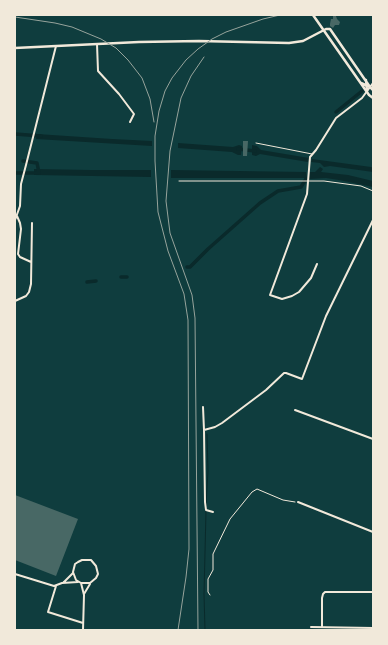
<!DOCTYPE html>
<html>
<head>
<meta charset="utf-8">
<style>
  body { margin:0 }
  #map { position:relative; width:388px; height:645px; overflow:hidden; background:#0f3d3e; font-family:"Source Serif 4",serif }
  canvas { display:block }
  .frame { position:absolute; inset:0; border:16px solid #f1e9da; pointer-events:none }
</style>
</head>
<body>
<div id="map">
<canvas width="388" height="645"></canvas>
<div class="frame"></div>
</div>
<script>
const context = document.querySelector('canvas').getContext('2d');
context.lineJoin = 'round';
function fill(path, color) {
  context.fillStyle = color;
  context.fill(path, 'evenodd');
}
function poly(rows) {
  const path = new Path2D();
  for (const r of rows) {
    path.moveTo(r[0], r[1]);
    for (let i = 2; i < r.length; i += 2) path.lineTo(r[i], r[i + 1]);
  }
  return path;
}
function trace(path, color, width, dash) {
  context.strokeStyle = color;
  context.lineWidth = width;
  context.lineCap = dash ? 'butt' : 'round';
  context.setLineDash(dash || []);
  context.stroke(path);
}
fill(poly([
  [37,134,112,139,152,141,152,146,36,139],
  [178,143,233,147,239,145,242,146,241,155,238,155,232,152,178,148],
  [252,145,257,146,261,150,309,158,308,162,260,154,256,156,252,155],
  [312,159,371,167,373,168,373,172,330,166,324,167,320,163,311,162],
  [320,167,323,169,321,172,348,175,373,181,373,187,339,180,326,178,309,179,309,172,315,172],
  [34,169,91,170,151,170,151,177,34,175],
  [171,170,306,172,307,178,171,178]
]), '#0a2a2b');
trace(poly([
  [206,506,208,471,207,434],
  [205,630,204,594,206,511]
]), '#0a2a2b', 1);
trace(poly([
  [336,112,362,91],
  [15,134,41,136],
  [238,149,255,151],
  [23,161,37,163,39,173],
  [15,173,38,173],
  [187,267,190,267,208,249,260,203,278,191,301,187,306,179],
  [121,277,127,277],
  [87,282,96,281]
]), '#0a2a2b', 3.5);
fill(poly([
  [333,16,336,16,337,19,340,22,339,25,335,25,333,28,330,26,330,24,331,19,333,19],
  [243,141,248,141,247,156,243,156],
  [15,495,78,519,56,576,15,560]
]), '#486865');
trace(poly([
  [210,595,208,592,208,579,213,570,213,554,230,519,252,492,257,489,283,500,295,502]
]), '#f1e9da', 1);
trace(poly([
  [256,143,312,154],
  [179,181,324,181,361,186,373,191]
]), '#f1e9da', 1);
trace(poly([
  [97,44,98,71,119,94,134,114,130,122],
  [17,216,20,223,21,229,18,254,20,257,31,262],
  [15,220,20,206,21,184,26,165,56,46],
  [317,264,311,278,299,292,292,296,282,299,270,295,307,194,310,157,316,150,336,118,362,98,373,83],
  [15,301,26,296,29,292,31,284,32,223],
  [203,407,204,430],
  [295,410,373,439],
  [298,502,373,532],
  [213,512,206,510,205,502,204,430,215,427,222,423,266,390,284,373,286,373,302,379,326,316,373,220],
  [15,574,54,586,62,583,78,582],
  [63,583,73,573],
  [81,583,90,583,96,578,98,574,96,566,91,560,82,560,78,562,75,564,73,572,76,580,81,583,84,595,83,630],
  [56,586,48,612,83,623],
  [84,594,90,584],
  [311,627,373,628],
  [322,627,322,598,323,594,325,592,373,592]
]), '#f1e9da', 2);
trace(poly([
  [15,48,139,42,199,41,289,43,303,41,326,29,330,29,370,87],
  [366,80,367,91]
]), '#f1e9da', 2.5);
trace(poly([
  [313,15,369,95,373,98],
  [361,83,370,87,373,90]
]), '#f1e9da', 2.5);
trace(poly([
  [15,17,55,23,72,27,101,39,116,48,128,60,142,78,150,99,154,122],
  [178,630,186,577,189,549,188,320,184,294,168,251,158,212,155,161,155,136,159,111,165,91,172,78,186,60,198,49,212,39,226,32,263,19,280,15],
  [198,630,195,318,192,295,170,233,166,201,170,151,181,98,191,76,204,57]
]), '#97a49c', 1);
</script>
</body>
</html>
